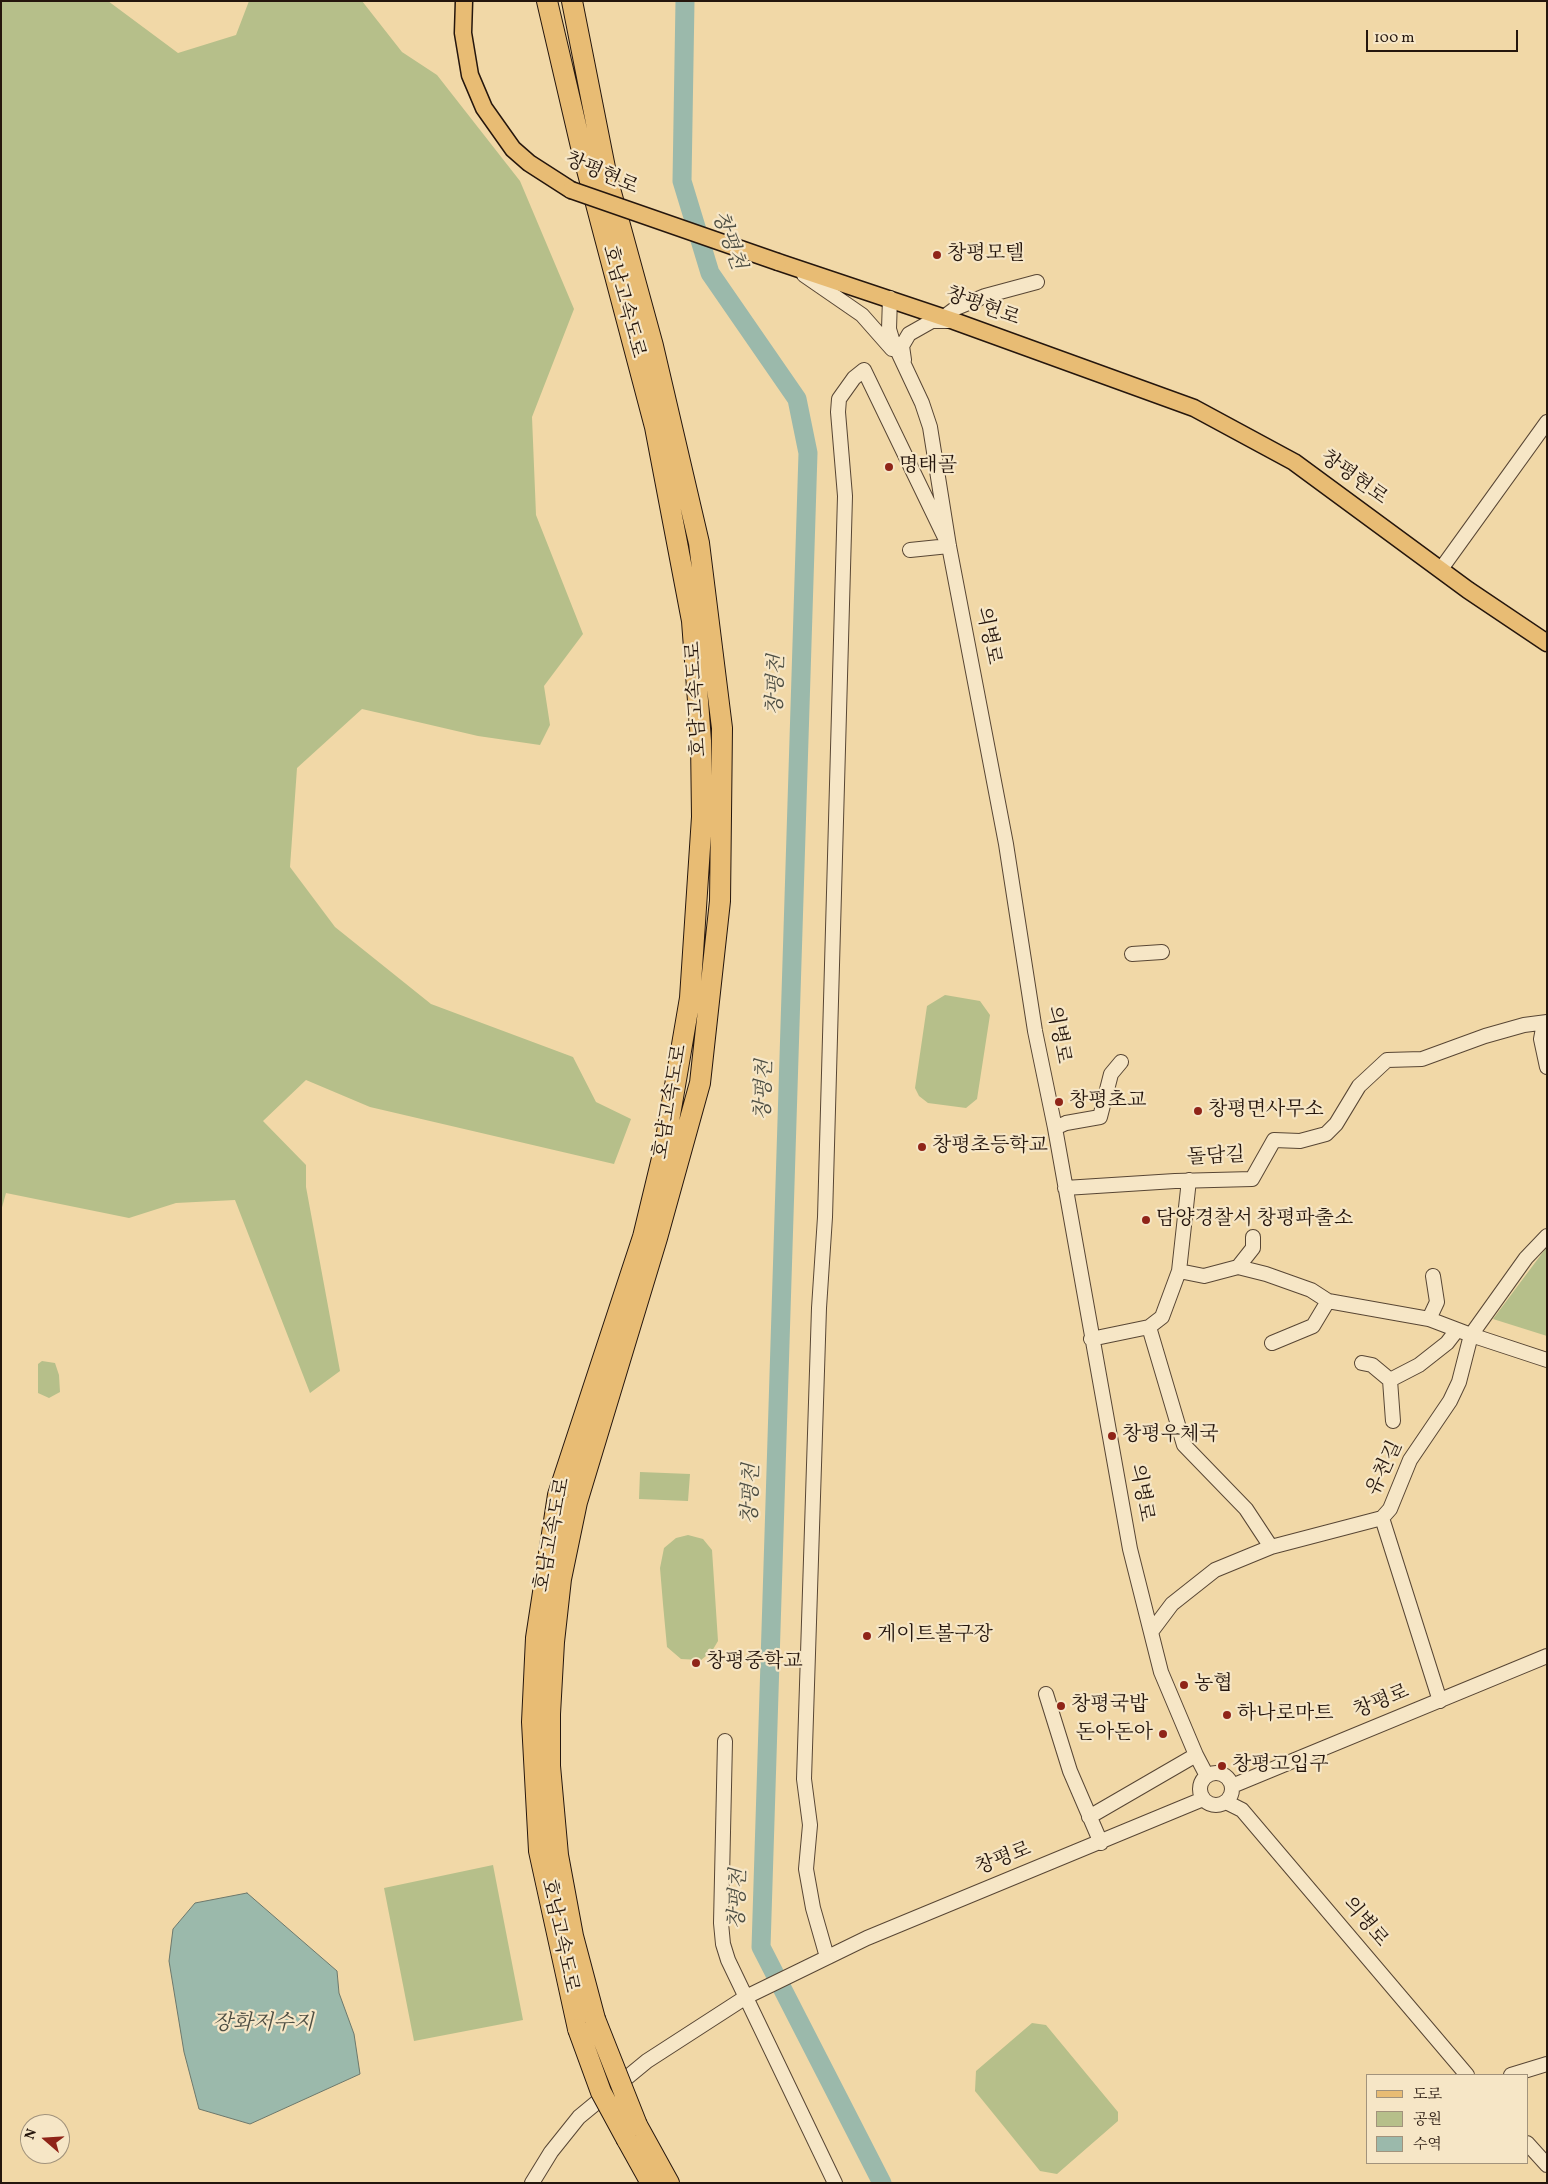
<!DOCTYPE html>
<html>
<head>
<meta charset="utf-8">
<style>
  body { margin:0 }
  #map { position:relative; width:1548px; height:2184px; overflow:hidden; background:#f1d8a7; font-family:Vollkorn,"Noto Serif KR",serif }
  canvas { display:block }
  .frame { position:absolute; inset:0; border:2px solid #25160d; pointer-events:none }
  .legend { position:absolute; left:1366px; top:2074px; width:162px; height:90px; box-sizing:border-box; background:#f6e6c6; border:1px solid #a2937c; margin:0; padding:6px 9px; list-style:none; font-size:15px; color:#25160d }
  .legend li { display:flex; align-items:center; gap:10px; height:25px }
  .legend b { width:25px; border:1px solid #a2937c }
  .north { position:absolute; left:20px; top:2114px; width:50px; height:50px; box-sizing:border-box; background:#f6e6c6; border:1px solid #a2937c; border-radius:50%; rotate:289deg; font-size:14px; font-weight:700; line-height:20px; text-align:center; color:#25160d }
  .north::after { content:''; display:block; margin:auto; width:18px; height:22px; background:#8f2418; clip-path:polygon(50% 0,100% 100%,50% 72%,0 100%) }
  .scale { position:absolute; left:1366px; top:30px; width:152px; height:22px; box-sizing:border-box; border:2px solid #25160d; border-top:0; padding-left:6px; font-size:15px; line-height:18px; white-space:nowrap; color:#25160d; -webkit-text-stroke:4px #f6e6c6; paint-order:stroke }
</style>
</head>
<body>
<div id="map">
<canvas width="1548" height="2184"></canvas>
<div class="frame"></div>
<ul class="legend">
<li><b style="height:6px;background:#e8bc74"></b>도로</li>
<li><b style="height:14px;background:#b6bf8a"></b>공원</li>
<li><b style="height:14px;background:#9bb9ab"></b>수역</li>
</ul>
<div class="north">N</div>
<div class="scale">100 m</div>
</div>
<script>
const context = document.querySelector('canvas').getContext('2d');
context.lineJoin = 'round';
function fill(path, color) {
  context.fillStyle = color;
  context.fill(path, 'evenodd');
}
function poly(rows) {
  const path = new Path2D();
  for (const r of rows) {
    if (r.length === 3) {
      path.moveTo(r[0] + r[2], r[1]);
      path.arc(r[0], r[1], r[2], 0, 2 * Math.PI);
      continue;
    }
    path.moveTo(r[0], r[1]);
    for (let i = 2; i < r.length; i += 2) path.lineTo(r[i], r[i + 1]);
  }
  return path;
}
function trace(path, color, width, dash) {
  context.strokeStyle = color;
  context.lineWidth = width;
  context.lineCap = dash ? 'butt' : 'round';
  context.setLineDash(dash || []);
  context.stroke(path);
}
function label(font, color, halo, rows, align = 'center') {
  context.font = font + ' Vollkorn,"Noto Serif KR",serif';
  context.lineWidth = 4.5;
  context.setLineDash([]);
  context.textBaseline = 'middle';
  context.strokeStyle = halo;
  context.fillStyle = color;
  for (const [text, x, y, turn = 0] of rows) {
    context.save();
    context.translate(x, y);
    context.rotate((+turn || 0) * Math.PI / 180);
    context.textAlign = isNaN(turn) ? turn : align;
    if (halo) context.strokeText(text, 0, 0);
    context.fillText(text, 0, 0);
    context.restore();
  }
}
fill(poly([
  [1,1,108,1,178,53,236,35,249,1,362,1,402,52,437,75,520,181,574,309,532,417,536,515,583,634,544,686,550,725,540,745,478,736,362,709,297,768,290,867,335,927,431,1004,573,1057,596,1102,631,1119,614,1164,370,1107,306,1080,263,1121,306,1165,306,1187,340,1371,310,1393,235,1200,176,1203,129,1218,6,1193,1,1211],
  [945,995,980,1001,990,1015,977,1099,966,1108,928,1103,919,1096,915,1088,927,1006],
  [1547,1247,1547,1336,1493,1319,1546,1248],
  [42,1361,55,1363,59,1375,60,1392,49,1398,38,1393,38,1364],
  [640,1472,690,1474,688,1501,639,1499],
  [688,1535,703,1539,712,1550,718,1641,712,1651,701,1660,681,1659,667,1647,663,1604,660,1568,664,1548,676,1538],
  [493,1865,523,2020,414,2041,384,1888],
  [1032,2023,1046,2025,1118,2112,1118,2121,1057,2174,1040,2171,975,2091,976,2071]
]), '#b6bf8a');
const water = poly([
  [247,1893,337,1971,339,1993,354,2034,360,2074,250,2124,199,2109,184,2052,169,1961,173,1929,195,1903,247,1893]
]);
fill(water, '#9bb9ab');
trace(water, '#6c786c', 1);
trace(poly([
  [685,1,682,181,710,273,797,399,808,453,761,1947,882,2183]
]), '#9bb9ab', 19);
const minor = poly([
  [804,275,862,315,892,349],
  [890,298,889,329,892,339,922,403,930,427,949,546,1006,844,1035,1031,1055,1128,1130,1549,1161,1672,1196,1755,1207,1776],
  [944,317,956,308,985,296,1037,282],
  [904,360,902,346,909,334,932,321,948,321],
  [1441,569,1547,422],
  [1132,954,1162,952],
  [1544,1023,1541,1039,1547,1067],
  [1055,1128,1066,1123,1100,1117,1111,1074,1121,1062],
  [1065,1188,1175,1181,1252,1179,1274,1140,1300,1141,1326,1134,1336,1124,1359,1086,1387,1060,1422,1059,1485,1036,1524,1025,1547,1022],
  [1238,1267,1253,1248,1253,1237],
  [1179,1271,1189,1180],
  [1429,1319,1437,1302,1433,1276],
  [1149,1327,1184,1445,1246,1509,1271,1547,1215,1570,1172,1604,1151,1632],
  [1091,1339,1149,1327,1162,1317,1179,1271,1204,1276,1238,1267,1266,1274,1311,1290,1328,1301],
  [1272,1343,1313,1326,1328,1301,1429,1319,1471,1335,1526,1258,1547,1236],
  [1362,1363,1372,1365,1390,1380,1419,1365,1447,1343,1457,1330],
  [1390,1380,1393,1421],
  [1271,1547,1382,1518],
  [1046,1694,1070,1771,1101,1843],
  [1440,1701,1382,1518,1390,1509,1410,1460,1450,1401,1459,1382,1471,1335,1547,1360],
  [725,1741,721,1923,723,1944,728,1960,835,2183],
  [1216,1789,16],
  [1232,1786,1547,1656],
  [1226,1802,1242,1810,1467,2075],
  [1089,1817,1196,1755],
  [827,1957,813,1908,806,1869,810,1825,804,1779,819,1308,825,1217,845,496,838,412,839,399,854,378,864,370,949,546,910,550],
  [1511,2075,1547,2064],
  [1527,2143,1547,2165],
  [532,2183,551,2152,579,2117,647,2061,746,1997,867,1938,1203,1799]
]);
const major = poly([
  [464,1,463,33,470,75,484,108,513,149,529,163,571,190],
  [778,262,954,321,1194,408,1294,462,1468,590,1547,643]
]);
const highway = poly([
  [547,1,582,151,655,427,692,621,701,741,702,817,690,998,664,1150,643,1237,558,1495,536,1638,532,1722,539,1851,578,2029],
  [572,1,607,178,653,346,699,543,722,728,720,901,700,1083,657,1238,577,1502,561,1579,554,1642,550,1714,550,1766,558,1855,573,1936,595,2019],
  [637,2125,669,2183],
  [627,2140,651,2183]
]);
trace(minor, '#584634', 16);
trace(major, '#25160d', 19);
trace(highway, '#25160d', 22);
trace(minor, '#f6e6c6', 14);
trace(major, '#e8bc74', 16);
trace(highway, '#e8bc74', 20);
const majorBridge = poly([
  [571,190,778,262]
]);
const highwayBridge = poly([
  [595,2019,637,2125],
  [578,2029,601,2092,627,2140]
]);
trace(majorBridge, '#25160d', 19, []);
trace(highwayBridge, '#25160d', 22, []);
trace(majorBridge, '#e8bc74', 16);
trace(highwayBridge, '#e8bc74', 20);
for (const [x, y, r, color] of [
  [937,255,5,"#8f2418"],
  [889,467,5,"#8f2418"],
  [1059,1102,5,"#8f2418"],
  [1198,1111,5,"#8f2418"],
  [922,1147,5,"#8f2418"],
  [1146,1220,5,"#8f2418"],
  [1112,1436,5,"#8f2418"],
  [867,1636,5,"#8f2418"],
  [696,1663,5,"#8f2418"],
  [1184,1685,5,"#8f2418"],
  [1061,1706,5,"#8f2418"],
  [1227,1715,5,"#8f2418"],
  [1163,1734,5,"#8f2418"],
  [1222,1766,5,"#8f2418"]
]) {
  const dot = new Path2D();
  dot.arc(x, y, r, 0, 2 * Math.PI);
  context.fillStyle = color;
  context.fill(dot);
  trace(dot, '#f6e6c6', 2);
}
label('20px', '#25160d', '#f6e6c6', [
  ["창평현로",601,175,23],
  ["호남고속도로",622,302,75],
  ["창평현로",982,308,20],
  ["창평현로",1353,479,36],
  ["의병로",987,636,79],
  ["호남고속도로",698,699,-93],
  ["의병로",1057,1035,80],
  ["호남고속도로",672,1102,-80],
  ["돌담길",1216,1158,-3],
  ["유천길",1386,1469,-65],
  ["의병로",1140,1493,80],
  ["호남고속도로",554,1535,-79],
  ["창평로",1382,1703,-22],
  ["창평로",1004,1860,-21],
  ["의병로",1364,1923,50],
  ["호남고속도로",558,1936,78]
]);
label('20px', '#25160d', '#f6e6c6', [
  ["창평모텔",947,255],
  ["명태골",899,467],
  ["창평초교",1069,1102],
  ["창평면사무소",1208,1111],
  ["창평초등학교",932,1147],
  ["담양경찰서 창평파출소",1156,1220],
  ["창평우체국",1122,1436],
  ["게이트볼구장",877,1636],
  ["창평중학교",706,1663],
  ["농협",1194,1685],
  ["창평국밥",1071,1706],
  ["하나로마트",1237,1715],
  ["돈아돈아",1153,1734,"right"],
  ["창평고입구",1232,1766]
], 'left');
label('italic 21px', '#4e4f44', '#f6e6c6', [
  ["창평천",727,241,70],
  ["창평천",778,685,-88],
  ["창평천",766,1090,-88],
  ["창평천",753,1494,-88],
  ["창평천",740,1899,-88],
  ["장화저수지",263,2025]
]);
</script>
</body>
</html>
